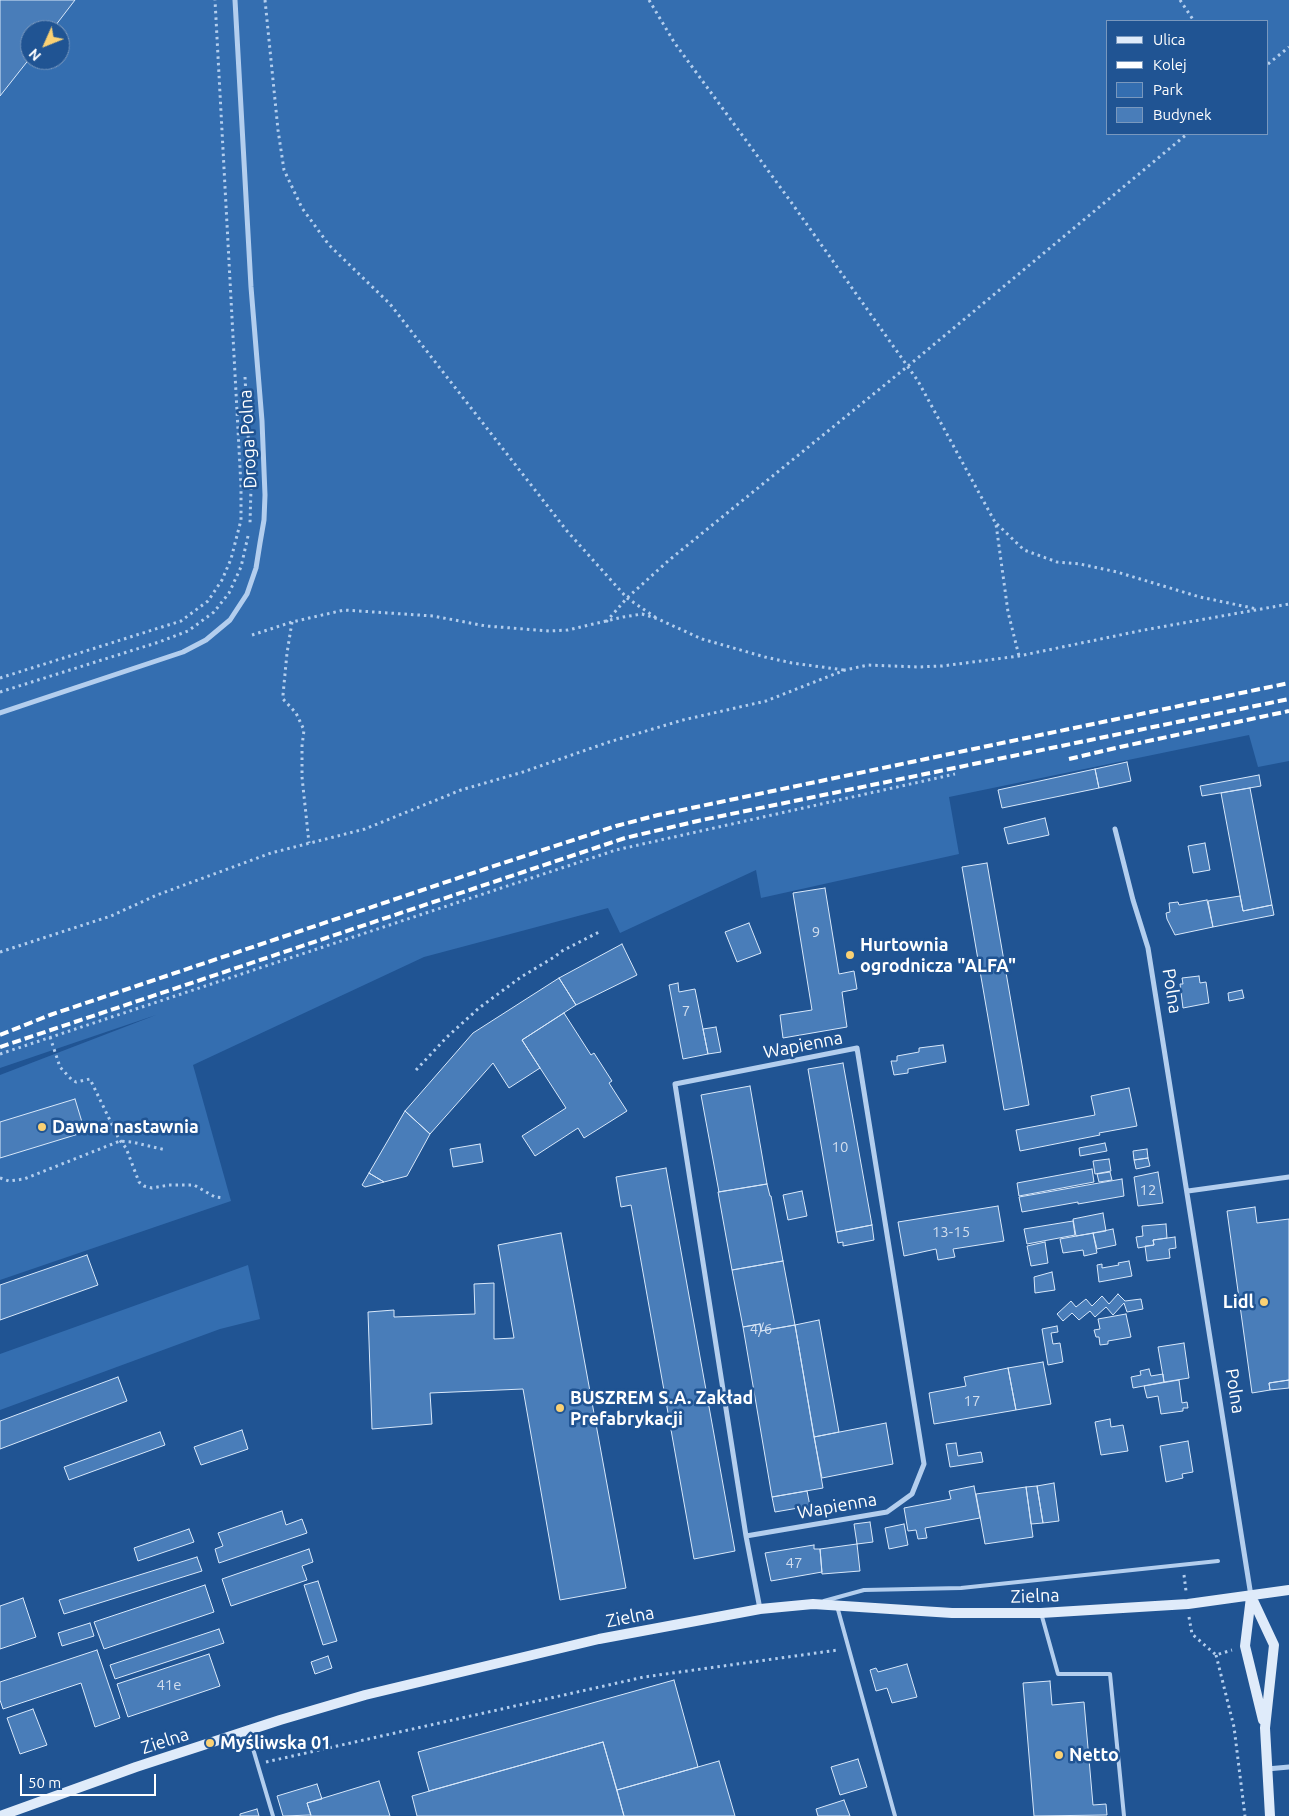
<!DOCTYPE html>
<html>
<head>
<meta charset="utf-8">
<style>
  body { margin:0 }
  #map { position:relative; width:1289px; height:1816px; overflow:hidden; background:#205493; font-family:Ubuntu,sans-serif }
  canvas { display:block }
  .legend { position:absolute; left:1106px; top:20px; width:162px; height:115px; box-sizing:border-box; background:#205493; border:1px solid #7998be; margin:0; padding:6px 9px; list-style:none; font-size:15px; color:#fff }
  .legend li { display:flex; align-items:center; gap:10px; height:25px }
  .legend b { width:25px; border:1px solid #7998be }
  .north { position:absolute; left:20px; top:20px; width:50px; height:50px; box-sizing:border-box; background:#205493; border:1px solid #7998be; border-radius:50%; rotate:226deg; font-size:14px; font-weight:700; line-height:20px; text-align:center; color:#fff }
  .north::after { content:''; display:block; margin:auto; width:18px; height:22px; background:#fad174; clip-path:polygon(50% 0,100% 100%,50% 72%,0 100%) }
  .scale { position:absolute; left:20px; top:1774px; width:136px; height:22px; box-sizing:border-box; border:2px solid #fff; border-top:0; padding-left:6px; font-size:15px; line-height:18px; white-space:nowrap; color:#fff; -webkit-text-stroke:4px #205493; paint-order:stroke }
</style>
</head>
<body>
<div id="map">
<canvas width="1289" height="1816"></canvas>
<ul class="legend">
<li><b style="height:6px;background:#dfebfa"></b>Ulica</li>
<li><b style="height:6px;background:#fff"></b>Kolej</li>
<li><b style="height:14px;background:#346eb0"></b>Park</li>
<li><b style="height:14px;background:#497db9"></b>Budynek</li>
</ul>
<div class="north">N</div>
<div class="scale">50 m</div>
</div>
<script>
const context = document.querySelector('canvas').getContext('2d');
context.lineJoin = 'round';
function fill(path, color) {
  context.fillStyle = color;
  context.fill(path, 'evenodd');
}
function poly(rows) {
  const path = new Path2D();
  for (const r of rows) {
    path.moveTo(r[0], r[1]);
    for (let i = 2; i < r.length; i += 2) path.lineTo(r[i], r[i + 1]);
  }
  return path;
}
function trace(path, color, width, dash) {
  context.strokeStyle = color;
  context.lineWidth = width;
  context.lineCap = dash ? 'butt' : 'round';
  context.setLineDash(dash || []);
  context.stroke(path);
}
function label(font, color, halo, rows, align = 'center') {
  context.font = font + ' Ubuntu,sans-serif';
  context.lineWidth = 5;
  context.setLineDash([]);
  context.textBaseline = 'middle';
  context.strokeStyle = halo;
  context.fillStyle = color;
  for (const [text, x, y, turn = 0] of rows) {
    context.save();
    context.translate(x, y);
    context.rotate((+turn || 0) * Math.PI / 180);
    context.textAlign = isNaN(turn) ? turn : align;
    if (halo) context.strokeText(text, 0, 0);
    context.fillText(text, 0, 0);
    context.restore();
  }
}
fill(poly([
  [0,0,1289,0,1289,761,1258,767,1249,735,949,797,959,854,761,898,756,870,620,933,608,908,424,957,193,1065,231,1201,0,1280,0,1075,156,1015,0,1068],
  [1108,21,1268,21,1268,134,1108,134],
  [30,30,60,30,60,60,30,60],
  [248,1265,260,1319,220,1329,0,1410,0,1354]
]), '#346eb0');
const building = poly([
  [0,0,75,0,52,30,30,30,30,58,0,96,0,0],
  [1127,762,1131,781,1099,788,1095,769,1127,762],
  [1095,769,1099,788,1002,808,998,790,1095,769],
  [1259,775,1261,786,1202,796,1200,786,1259,775],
  [1250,788,1272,905,1243,911,1221,793,1250,788],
  [1045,818,1049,835,1008,844,1004,828,1045,818],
  [1205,843,1210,870,1193,873,1188,846,1205,843],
  [987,863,1029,1105,1004,1110,962,867,987,863],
  [825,888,839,974,854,971,857,989,842,992,847,1027,783,1038,780,1015,812,1010,793,893,825,888],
  [1240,896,1243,911,1272,905,1274,915,1213,927,1208,901,1240,896],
  [1207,900,1213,927,1175,935,1167,919,1166,913,1170,912,1169,903,1178,902,1179,905,1207,900],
  [749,923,761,953,737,962,725,932,749,923],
  [622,944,637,975,576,1005,559,978,622,944],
  [1199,976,1200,983,1206,982,1209,1003,1183,1008,1180,984,1183,984,1182,978,1199,976],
  [559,978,576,1005,522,1040,540,1068,509,1088,493,1063,430,1134,405,1111,473,1033,559,978],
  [678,983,679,992,695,989,708,1054,683,1059,669,985,678,983],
  [1242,990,1244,998,1229,1001,1228,993,1242,990],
  [564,1013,591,1055,594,1053,612,1081,609,1083,627,1111,584,1138,578,1128,535,1156,522,1136,566,1108,522,1040,564,1013],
  [716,1027,721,1052,708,1054,703,1029,716,1027],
  [943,1045,946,1062,908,1069,908,1073,894,1075,891,1061,897,1061,897,1056,919,1052,919,1048,943,1045],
  [843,1063,872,1225,836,1232,808,1069,843,1063],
  [750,1086,767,1184,719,1192,701,1095,750,1086],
  [1129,1088,1137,1126,1099,1133,1100,1135,1020,1151,1016,1130,1095,1115,1091,1096,1129,1088],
  [75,1099,85,1132,0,1158,0,1122,75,1099],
  [405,1111,430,1134,407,1176,384,1182,369,1173,405,1111],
  [1105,1143,1107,1151,1080,1156,1079,1148,1105,1143],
  [480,1144,483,1162,453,1167,450,1149,480,1144],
  [1147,1149,1148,1158,1134,1160,1133,1151,1147,1149],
  [1148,1158,1150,1166,1136,1169,1134,1160,1148,1158],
  [1109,1159,1111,1171,1095,1174,1093,1161,1109,1159],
  [666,1168,735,1551,694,1559,631,1205,621,1207,616,1177,666,1168],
  [1092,1169,1094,1182,1019,1196,1017,1183,1092,1169],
  [1110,1172,1112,1180,1099,1182,1097,1174,1110,1172],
  [1158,1172,1163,1203,1138,1206,1134,1177,1158,1172],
  [369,1173,384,1182,365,1187,362,1185,369,1173],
  [1122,1179,1124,1196,1078,1204,1078,1202,1022,1212,1019,1197,1122,1179],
  [767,1184,770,1196,771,1196,783,1261,732,1270,718,1192,767,1184],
  [802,1191,807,1216,788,1220,783,1195,802,1191],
  [998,1206,1004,1241,953,1249,955,1257,938,1260,936,1249,904,1256,898,1222,998,1206],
  [1255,1207,1257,1223,1289,1219,1289,1380,1269,1383,1270,1390,1252,1393,1227,1211,1255,1207],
  [1103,1213,1106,1231,1076,1236,1073,1219,1103,1213],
  [1073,1221,1075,1235,1027,1244,1024,1229,1073,1221],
  [1166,1224,1167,1238,1153,1240,1154,1245,1138,1248,1136,1237,1143,1236,1142,1226,1166,1224],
  [872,1225,874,1240,843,1246,843,1242,838,1243,836,1232,872,1225],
  [1113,1229,1116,1245,1097,1249,1093,1233,1113,1229],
  [561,1233,626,1588,560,1600,523,1389,430,1393,432,1424,372,1429,368,1312,394,1310,394,1317,475,1314,474,1284,494,1283,494,1339,514,1338,498,1245,561,1233],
  [1093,1233,1097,1253,1084,1256,1083,1250,1063,1253,1060,1239,1093,1233],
  [1175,1237,1176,1248,1169,1249,1170,1258,1147,1261,1145,1246,1154,1245,1153,1240,1175,1237],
  [1045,1242,1048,1263,1031,1266,1027,1246,1045,1242],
  [87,1255,98,1285,0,1320,0,1285,87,1255],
  [783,1261,795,1325,761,1331,760,1324,743,1327,732,1270,783,1261],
  [1129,1261,1132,1276,1099,1282,1097,1265,1102,1264,1102,1268,1119,1265,1118,1263,1129,1261],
  [1052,1272,1055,1290,1035,1293,1034,1277,1052,1272],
  [1118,1294,1125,1301,1141,1299,1143,1309,1127,1312,1124,1303,1113,1315,1106,1307,1095,1317,1090,1311,1079,1320,1072,1313,1063,1321,1057,1314,1071,1301,1076,1307,1086,1299,1092,1306,1102,1296,1109,1304,1118,1294],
  [1126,1314,1131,1337,1108,1341,1108,1344,1100,1345,1099,1337,1096,1337,1094,1330,1100,1329,1098,1319,1126,1314],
  [819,1320,839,1432,814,1437,795,1325,819,1320],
  [760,1324,761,1331,795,1325,823,1488,772,1497,743,1327,760,1324],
  [1057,1326,1058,1332,1051,1333,1053,1344,1060,1343,1063,1362,1048,1365,1042,1329,1057,1326],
  [1184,1343,1189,1378,1164,1382,1158,1347,1184,1343],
  [1043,1362,1051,1404,1016,1410,1008,1368,1043,1362],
  [1008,1368,1016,1410,934,1424,929,1393,966,1386,964,1377,1008,1368],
  [1149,1369,1151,1376,1163,1374,1164,1382,1133,1388,1131,1377,1141,1375,1140,1371,1149,1369],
  [118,1377,127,1401,0,1449,0,1421,118,1377],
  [1179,1380,1182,1403,1187,1402,1188,1408,1183,1408,1183,1411,1161,1414,1158,1396,1147,1398,1144,1386,1179,1380],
  [1289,1380,1289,1388,1270,1390,1269,1383,1289,1380],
  [1110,1419,1111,1427,1123,1425,1128,1451,1101,1455,1095,1422,1110,1419],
  [886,1423,893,1464,822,1478,814,1437,886,1423],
  [242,1430,248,1449,201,1465,194,1447,242,1430],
  [160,1432,165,1445,69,1480,64,1467,160,1432],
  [1188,1441,1193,1472,1182,1474,1183,1478,1166,1482,1160,1446,1188,1441],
  [956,1443,958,1456,981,1452,983,1462,950,1467,946,1444,956,1443],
  [1054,1483,1059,1521,1043,1523,1037,1486,1054,1483],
  [974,1486,980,1518,925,1528,927,1538,918,1539,916,1530,908,1531,904,1508,951,1499,949,1491,974,1486],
  [1037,1486,1043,1523,1031,1524,1026,1487,1037,1486],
  [1026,1487,1033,1537,985,1544,976,1494,1026,1487],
  [807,1491,810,1506,775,1512,772,1497,807,1491],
  [282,1511,286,1525,302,1519,307,1533,219,1563,215,1549,223,1546,218,1533,282,1511],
  [870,1522,873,1542,857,1544,854,1524,870,1522],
  [904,1524,908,1545,889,1549,885,1528,904,1524],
  [189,1529,194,1542,138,1561,134,1548,189,1529],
  [857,1544,860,1571,822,1574,820,1549,857,1544],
  [814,1545,814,1549,820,1549,822,1572,771,1581,765,1553,814,1545],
  [309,1549,313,1562,302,1566,307,1580,231,1606,222,1579,309,1549],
  [197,1557,202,1571,64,1614,59,1600,197,1557],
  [318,1581,337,1641,323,1645,304,1585,318,1581],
  [205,1585,214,1612,104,1649,94,1622,205,1585],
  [23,1598,36,1637,0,1649,0,1606,23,1598],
  [90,1623,94,1636,62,1646,58,1633,90,1623],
  [219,1629,224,1643,115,1679,110,1665,219,1629],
  [97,1650,120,1718,95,1727,81,1683,3,1709,0,1700,0,1682,97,1650],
  [209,1654,220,1686,128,1717,117,1684,209,1654],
  [328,1656,332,1668,315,1674,311,1662,328,1656],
  [907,1664,917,1697,892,1703,887,1688,876,1691,870,1670,876,1668,878,1672,907,1664],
  [674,1680,698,1767,617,1790,603,1742,429,1791,418,1752,674,1680],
  [1050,1681,1052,1705,1084,1702,1093,1805,1106,1804,1107,1815,1034,1816,1023,1683,1050,1681],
  [33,1709,47,1745,20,1754,7,1718,33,1709],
  [603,1742,624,1816,417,1816,412,1796,603,1742],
  [858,1759,867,1787,840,1795,831,1767,858,1759],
  [719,1761,735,1816,624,1816,617,1790,719,1761],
  [379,1781,390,1816,311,1816,307,1803,379,1781],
  [317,1784,322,1799,307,1803,311,1815,283,1816,277,1796,317,1784],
  [844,1800,850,1816,818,1816,816,1809,844,1800],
  [257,1809,259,1816,240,1816,240,1814,257,1809]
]);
fill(building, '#497db9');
trace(building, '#d8e8fa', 1);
trace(poly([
  [265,0,278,130,284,170,302,208,329,245,390,304,567,531,627,598,658,619],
  [649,0,674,42,791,202,918,381,996,524,1008,612,1019,656],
  [1180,0,1194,21],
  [1268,64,1289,47],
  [245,377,251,488,250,523],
  [997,524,1024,550,1057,562,1080,564,1117,572,1200,597,1257,609],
  [292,622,287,653,283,695,283,699,296,713,304,730,302,746,302,777,309,843],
  [606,622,627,598,668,561,908,366,1187,134],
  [252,635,292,622,344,610,433,616,486,626,550,631,568,630,623,617,642,614,658,619,702,639,765,657,792,663,844,670],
  [0,678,181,621,208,601,222,580,231,559,241,520,241,486,215,0],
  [0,692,159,642,188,631,214,612,229,593,241,567,248,536],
  [0,952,111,916,157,895,271,853,365,829,461,790,523,772,609,742,683,720,766,701,845,670,868,665,918,667,942,666,1019,656,1144,630,1289,604],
  [50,1037,60,1067,72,1080,76,1082,90,1079,119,1139,126,1148,139,1182,144,1186,152,1188,169,1185,194,1185,215,1197,224,1198],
  [0,1054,616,850,955,774],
  [416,1070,447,1037,479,1008,521,977,556,956,560,952,601,931],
  [0,1178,9,1181,24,1179,120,1141,132,1142,166,1150],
  [1184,1575,1186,1591],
  [1189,1617,1192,1634,1216,1655,1232,1650],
  [1216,1655,1234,1727,1245,1816],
  [266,1762,644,1677,838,1650]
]), '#b3ceee', 3, [2.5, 4]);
trace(poly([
  [824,1601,864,1590,961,1588,1218,1561],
  [837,1606,895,1816],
  [1041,1613,1058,1674,1110,1674,1124,1816],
  [248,1732,273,1816]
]), '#b3ceee', 4);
trace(poly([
  [0,713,183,652,206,640,230,620,247,594,256,568,260,543,264,520,265,495,262,421,251,287,235,0],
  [1115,829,1133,900,1148,948,1251,1596],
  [1188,1191,1289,1177],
  [746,1536,887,1512,912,1494,924,1464,857,1048,675,1084,746,1536,760,1609],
  [1267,1769,1289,1767]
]), '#b3ceee', 5);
trace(poly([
  [1251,1596,1274,1645,1265,1728,1270,1816],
  [1251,1597,1245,1646,1263,1720],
  [0,1816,136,1767,280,1720,365,1695,599,1639,760,1609,813,1604,952,1613,1041,1613,1188,1604,1289,1590]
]), '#dfebfa', 10);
trace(poly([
  [1069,759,1120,747,1289,711],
  [0,1035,50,1015,485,869,616,826,658,815,1289,683],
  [0,1047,625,838,702,820,1289,699]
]), '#fff', 4, [9, 4]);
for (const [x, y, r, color] of [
  [850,955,5,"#fad174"],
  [42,1127,5,"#fad174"],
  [1264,1302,5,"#fad174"],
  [560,1408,5,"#fad174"],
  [210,1743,5,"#fad174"],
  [1059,1755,5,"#fad174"]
]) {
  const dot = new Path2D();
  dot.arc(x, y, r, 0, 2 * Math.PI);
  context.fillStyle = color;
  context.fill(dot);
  trace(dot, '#205493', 2);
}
label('15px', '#d2deee', null, [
  ["9",816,932],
  ["7",686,1011],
  ["10",840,1147],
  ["12",1148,1190],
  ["13-15",951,1232],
  ["4/6",761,1329],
  ["17",972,1401],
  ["47",794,1563],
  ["41e",169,1685]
]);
label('18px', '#fff', '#205493', [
  ["Droga Polna",248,439,-93],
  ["Polna",1172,991,81],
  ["Wapienna",803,1045,-11],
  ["Polna",1235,1391,81],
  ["Wapienna",837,1506,-10],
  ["Zielna",1035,1596,-2],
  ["Zielna",630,1617,-11],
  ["Zielna",165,1741,-18]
]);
label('bold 18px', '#fff', '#205493', [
  ["Hurtownia",860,945],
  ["ogrodnicza \"ALFA\"",860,966],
  ["Dawna nastawnia",52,1127],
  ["Lidl",1254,1302,"right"],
  ["BUSZREM S.A. Zakład",570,1398],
  ["Prefabrykacji",570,1419],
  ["Myśliwska 01",220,1743],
  ["Netto",1069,1755]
], 'left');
</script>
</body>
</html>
